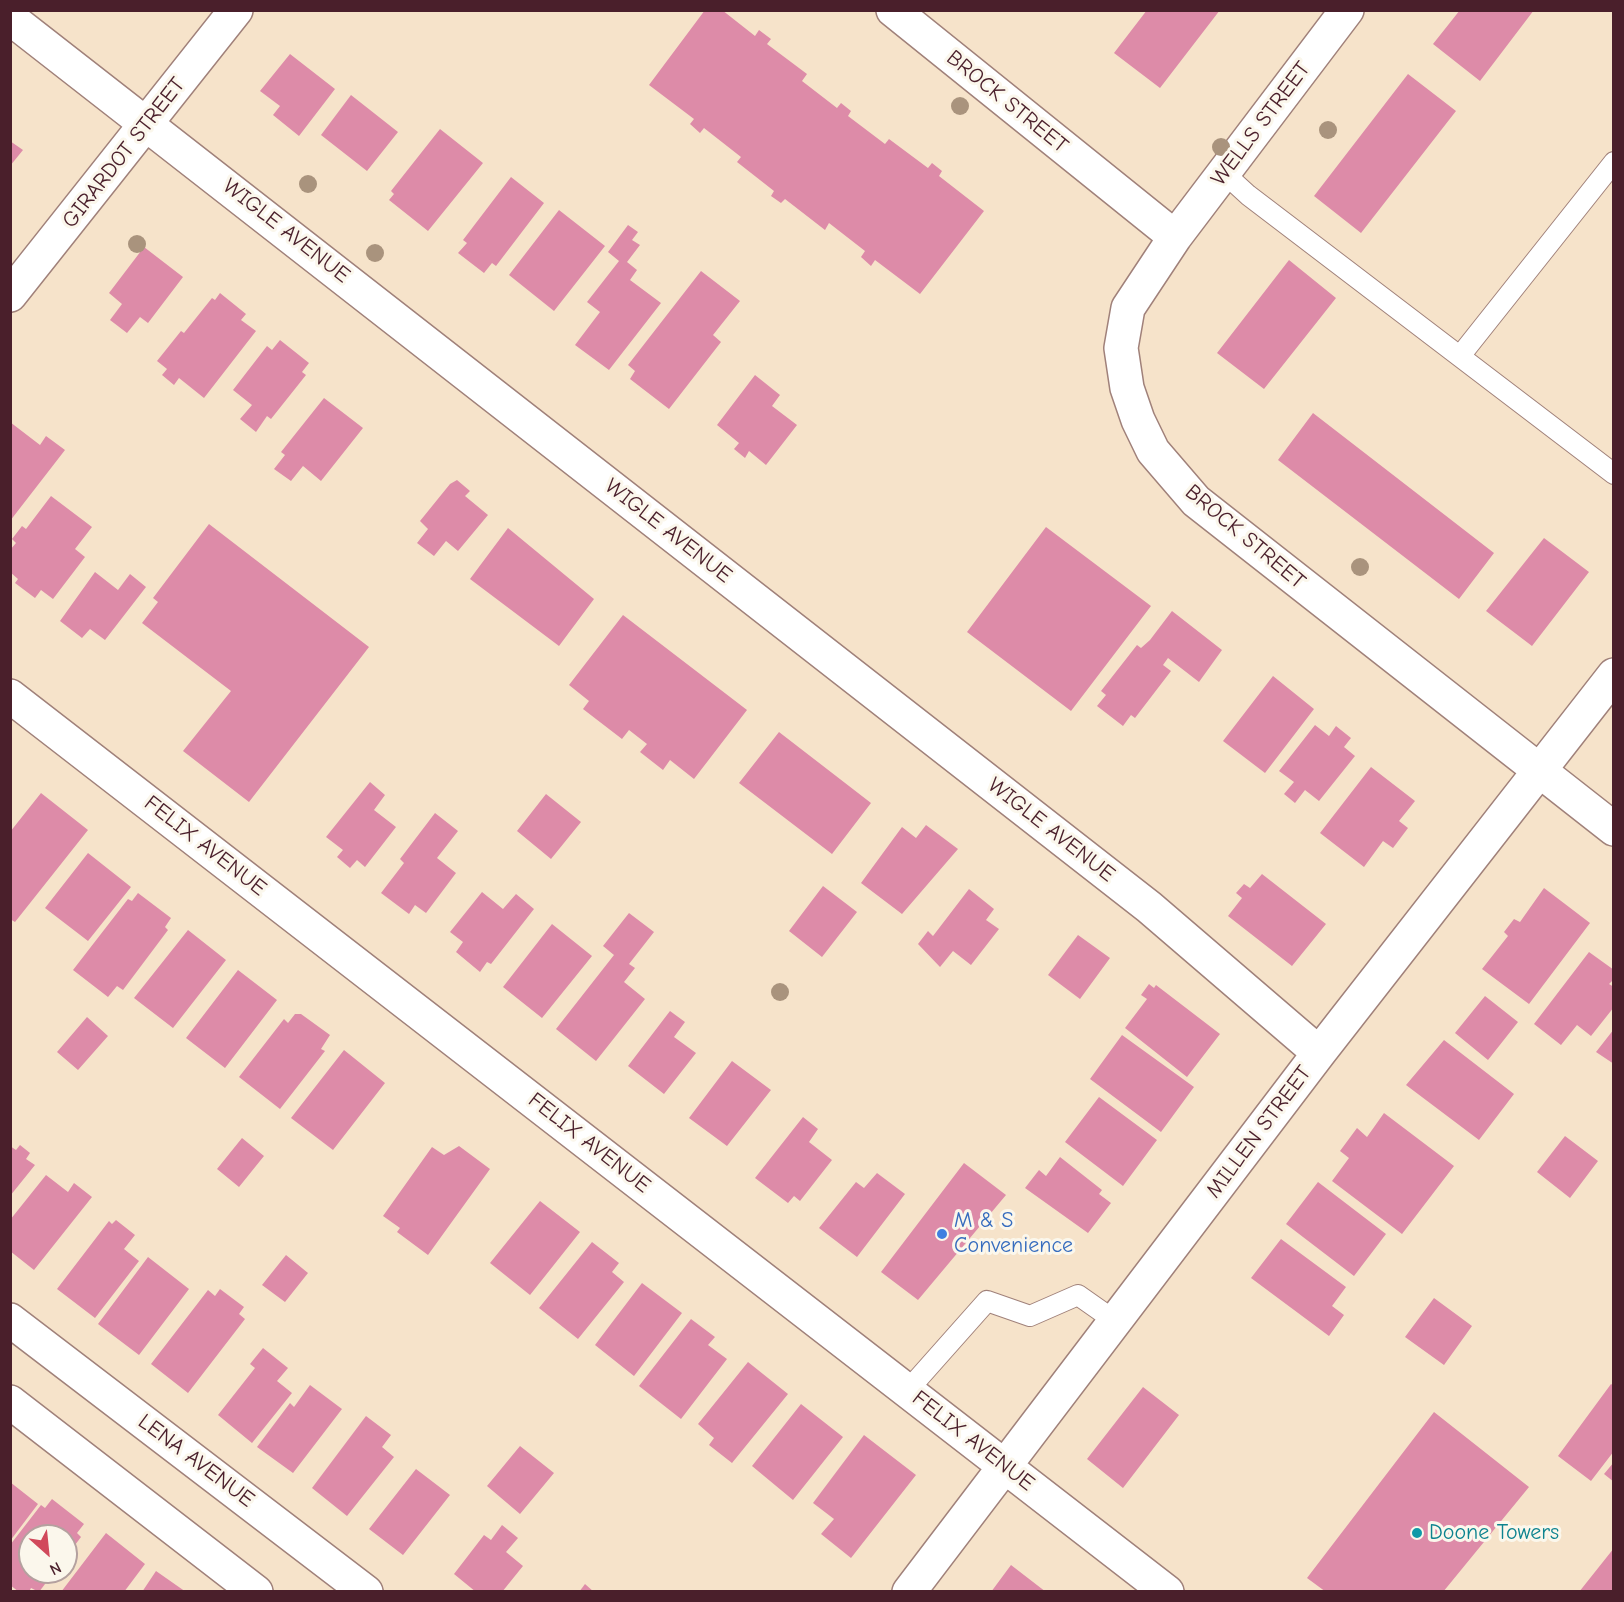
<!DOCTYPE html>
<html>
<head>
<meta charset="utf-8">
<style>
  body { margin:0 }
  #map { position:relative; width:1624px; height:1602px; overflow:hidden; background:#f6e3ca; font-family:"Comic Neue",sans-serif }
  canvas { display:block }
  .frame { position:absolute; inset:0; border:12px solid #4a1f2b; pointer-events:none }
  .north { position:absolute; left:18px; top:1524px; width:60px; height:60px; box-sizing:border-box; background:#fbf7ec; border:2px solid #b4a19f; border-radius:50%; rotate:153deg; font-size:16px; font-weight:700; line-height:24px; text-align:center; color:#4a1f2b }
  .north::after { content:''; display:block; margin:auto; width:21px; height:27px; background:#d1495b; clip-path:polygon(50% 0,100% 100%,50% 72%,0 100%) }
</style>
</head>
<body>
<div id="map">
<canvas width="1624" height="1602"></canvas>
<div class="frame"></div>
<div class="north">N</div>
</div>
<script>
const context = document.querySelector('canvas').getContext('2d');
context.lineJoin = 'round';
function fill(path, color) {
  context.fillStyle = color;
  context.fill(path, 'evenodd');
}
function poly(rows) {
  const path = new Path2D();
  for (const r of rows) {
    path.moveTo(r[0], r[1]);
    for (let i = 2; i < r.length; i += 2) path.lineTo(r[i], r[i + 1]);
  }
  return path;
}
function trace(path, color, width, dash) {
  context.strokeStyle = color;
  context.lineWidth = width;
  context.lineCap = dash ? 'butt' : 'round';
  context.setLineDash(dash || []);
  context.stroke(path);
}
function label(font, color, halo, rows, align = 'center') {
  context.font = font + ' "Comic Neue",sans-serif';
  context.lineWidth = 6;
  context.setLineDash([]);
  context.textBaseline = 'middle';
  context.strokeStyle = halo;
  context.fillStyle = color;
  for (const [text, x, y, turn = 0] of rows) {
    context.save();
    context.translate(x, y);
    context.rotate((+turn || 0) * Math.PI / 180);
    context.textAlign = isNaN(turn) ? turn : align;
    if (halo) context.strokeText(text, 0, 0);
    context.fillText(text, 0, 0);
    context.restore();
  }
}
fill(poly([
  [705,10,722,10,755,36,759,30,771,39,767,44,807,74,802,81,837,108,841,103,851,111,848,116,885,144,889,139,928,168,932,163,942,171,939,176,984,211,920,294,875,260,871,266,861,257,865,251,829,223,825,230,785,199,781,203,771,196,774,191,737,162,741,157,704,128,700,133,690,124,694,119,649,85],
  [1147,10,1220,10,1160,88,1114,53],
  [1460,10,1534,10,1480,81,1433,44],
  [290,54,335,89,299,136,273,115,280,106,260,91],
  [1408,74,1456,111,1361,233,1314,196],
  [351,95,398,132,367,171,321,135],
  [440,129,483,163,428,231,389,200,394,194,391,191],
  [10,141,23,150,10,166],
  [511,177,544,203,496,266,492,263,484,273,458,253,467,243,463,240],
  [559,210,605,246,554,311,509,275],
  [628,225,638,232,632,240,640,245,627,262,637,270,630,280,661,303,609,370,575,345,600,312,587,302,619,261,608,252],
  [144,247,183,277,148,323,140,317,127,333,110,320,122,304,109,293],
  [1289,260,1336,298,1264,389,1217,353],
  [701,271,740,301,713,335,721,342,669,409,630,379,635,371,628,365],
  [220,293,246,314,241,320,256,331,204,398,179,378,174,385,162,375,167,369,157,361,181,331,184,333,212,298,215,300],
  [280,340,309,363,302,372,306,375,271,419,267,416,256,432,240,419,252,405,233,390,267,346,272,350],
  [755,375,780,395,772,406,797,425,766,465,749,451,745,458,734,449,739,443,717,425],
  [324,398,363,428,321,481,303,466,291,481,274,469,285,455,281,452],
  [1313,413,1494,553,1459,599,1278,460],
  [10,422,40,445,46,436,65,450,10,521],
  [457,480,470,491,465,496,488,515,458,551,446,541,434,556,417,543,428,529,420,521,450,484],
  [51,496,92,527,75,549,85,557,53,599,41,590,35,598,15,583,18,579,10,572,10,550,16,543,12,539,22,526,26,529],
  [209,524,369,647,249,802,183,751,231,691,142,623,158,602,153,598],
  [1046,527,1151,606,1071,711,967,632],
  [508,528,594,599,559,646,470,579],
  [1544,538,1589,572,1532,646,1486,611],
  [95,572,118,590,130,574,146,587,105,640,90,629,82,638,60,621],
  [1172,611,1222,650,1199,682,1168,658,1163,665,1171,671,1135,718,1131,715,1123,726,1097,706,1106,695,1101,691,1137,645,1141,648,1150,640],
  [623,615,747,710,694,779,670,760,663,770,640,752,647,744,629,730,622,739,583,709,589,701,569,685],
  [1273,676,1314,709,1265,773,1223,741],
  [1315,725,1329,736,1336,726,1351,738,1344,747,1355,756,1319,801,1305,790,1295,803,1284,794,1294,782,1279,771],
  [779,732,871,803,832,854,739,783],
  [1371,767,1415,801,1399,821,1408,828,1393,848,1383,841,1364,867,1320,833],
  [370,782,385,795,374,810,396,827,365,867,357,860,350,868,337,857,343,850,326,837],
  [41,793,88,830,15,922,10,919,10,832],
  [546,794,581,822,551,859,517,831],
  [435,813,458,831,437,858,456,873,426,913,415,905,409,914,381,893,404,863,400,859],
  [926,825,958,849,902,914,861,883,902,827,916,838],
  [88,853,131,887,88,941,45,908],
  [1262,874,1326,924,1292,966,1228,916,1242,898,1236,893,1244,884,1250,888],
  [823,886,857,912,822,957,789,931],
  [1544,888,1590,923,1529,1004,1482,969,1508,936,1504,932,1514,919,1520,922],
  [969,889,994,909,986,920,999,929,971,965,953,951,940,967,918,944,928,931,933,936],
  [482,892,503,909,516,894,534,909,491,964,487,962,480,972,456,952,463,942,450,932],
  [138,893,171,918,165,927,168,930,123,990,117,986,108,997,73,970,128,899,132,901],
  [629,913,654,932,629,964,635,968,624,982,645,999,596,1061,556,1029,614,955,603,946],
  [552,924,592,956,542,1018,503,987],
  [188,930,226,960,173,1028,134,998],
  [1078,935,1110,958,1080,999,1048,975],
  [1589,952,1614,970,1614,979,1609,984,1614,987,1614,1007,1591,1036,1577,1025,1561,1045,1534,1024],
  [238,970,277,1000,225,1068,186,1038],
  [1149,984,1154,988,1156,985,1220,1034,1187,1077,1125,1028,1147,999,1141,995],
  [1485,996,1518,1022,1488,1060,1455,1033],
  [670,1011,685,1022,674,1037,696,1053,664,1094,628,1066],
  [295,1014,301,1014,330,1035,321,1049,325,1051,280,1109,239,1077,284,1019,288,1023],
  [87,1017,108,1036,78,1070,57,1052],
  [1614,1029,1614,1064,1596,1052],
  [1122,1035,1194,1087,1161,1132,1090,1079],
  [1444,1040,1514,1094,1479,1140,1406,1085],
  [344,1050,385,1083,333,1150,291,1118],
  [732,1061,771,1090,727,1146,689,1118],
  [1099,1097,1157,1140,1123,1186,1065,1142],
  [1384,1113,1454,1166,1402,1234,1332,1181,1349,1158,1340,1151,1357,1128,1367,1137],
  [803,1117,818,1129,809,1142,832,1160,800,1201,794,1196,788,1203,755,1178],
  [1565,1136,1598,1161,1570,1198,1537,1172],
  [242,1138,264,1156,239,1187,217,1169],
  [20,1145,30,1153,26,1159,35,1165,10,1196,10,1146,16,1150],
  [459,1146,490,1169,428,1255,397,1232,400,1228,383,1216,432,1147,444,1155],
  [1060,1157,1102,1190,1099,1194,1111,1203,1088,1233,1025,1188,1039,1170,1046,1176],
  [964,1163,1006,1195,918,1300,881,1272],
  [877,1173,905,1194,857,1257,819,1228,856,1182,864,1188],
  [46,1175,68,1192,74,1183,92,1197,34,1270,10,1251,10,1220],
  [1318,1182,1386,1234,1354,1276,1286,1224],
  [540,1201,580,1232,530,1295,490,1263],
  [116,1220,135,1235,124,1249,139,1261,95,1318,57,1289,109,1221,112,1224],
  [1281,1239,1346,1287,1332,1306,1344,1315,1329,1336,1251,1278],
  [592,1242,619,1263,612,1272,624,1282,578,1339,539,1308],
  [286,1255,308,1273,285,1302,262,1285],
  [148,1257,189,1289,139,1355,98,1324],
  [642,1283,682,1313,634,1376,595,1345],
  [220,1289,244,1307,239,1314,245,1319,188,1393,151,1364,208,1290,215,1296],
  [1434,1298,1472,1326,1444,1365,1405,1337],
  [691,1319,715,1337,708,1345,727,1359,681,1419,639,1386],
  [263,1348,288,1368,277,1381,292,1393,252,1443,218,1415,255,1368,250,1364],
  [748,1362,788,1394,732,1463,709,1445,714,1438,698,1424],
  [1611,1384,1614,1386,1614,1451,1591,1481,1558,1456],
  [310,1385,342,1409,293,1473,257,1447,290,1403,294,1407],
  [1143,1387,1179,1415,1123,1488,1087,1459],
  [801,1404,843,1437,793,1500,752,1466],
  [1434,1412,1529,1487,1443,1592,1326,1592,1307,1578],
  [366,1416,391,1435,382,1447,394,1457,347,1516,312,1488],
  [864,1435,916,1475,851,1558,821,1534,834,1519,813,1503],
  [520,1446,554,1473,520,1514,487,1486],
  [1614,1462,1614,1482,1604,1474],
  [416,1469,450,1495,403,1555,369,1529],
  [10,1482,38,1504,10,1541],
  [52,1499,84,1524,77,1533,81,1537,66,1557,66,1536,30,1536,30,1572,54,1572,39,1592,31,1588,29,1592,19,1592,10,1585,10,1545,41,1505,45,1508],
  [502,1525,518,1538,506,1552,523,1566,502,1592,476,1592,454,1574,484,1535,491,1540],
  [106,1533,145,1564,124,1592,61,1592],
  [1614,1548,1614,1592,1579,1592],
  [1011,1565,1046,1592,991,1592],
  [156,1571,186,1592,142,1592],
  [585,1584,594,1592,579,1592]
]), '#dd8ba8');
const lane = poly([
  [1224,173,1248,195,1614,474],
  [1460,356,1614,162],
  [908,1390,987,1301,1030,1316,1078,1295,1115,1321]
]);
const street = poly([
  [893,10,1175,237],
  [1347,10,1175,237,1128,308,1121,348,1127,388,1138,420,1153,451,1196,501,1614,829],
  [10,18,1149,907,1319,1053],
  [10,295,236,10],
  [10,696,1167,1592],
  [10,1320,366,1592],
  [10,1402,256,1592],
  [909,1592,1319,1053,1614,675]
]);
trace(lane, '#a0817a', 22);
trace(street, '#a0817a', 36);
trace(lane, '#fff', 20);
trace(street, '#fff', 33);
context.fillStyle = '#a9937d';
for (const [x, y] of [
  [960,106],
  [1328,130],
  [1221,147],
  [308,184],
  [137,244],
  [375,253],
  [1360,567],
  [780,992]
]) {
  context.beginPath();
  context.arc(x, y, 9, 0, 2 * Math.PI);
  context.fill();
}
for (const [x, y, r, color] of [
  [942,1234,6,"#3f7fe0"],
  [1417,1533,6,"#0f9aa8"]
]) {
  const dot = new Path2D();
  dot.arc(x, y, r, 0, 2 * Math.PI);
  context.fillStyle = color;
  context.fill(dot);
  trace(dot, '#fbf7ec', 2);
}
label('22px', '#4a1f2b', '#fbf7ec', [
  ["BROCK STREET",1007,102,39],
  ["WELLS STREET",1261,124,-53],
  ["GIRARDOT STREET",124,153,-52],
  ["WIGLE AVENUE",286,231,38],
  ["WIGLE AVENUE",668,531,38],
  ["BROCK STREET",1245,537,40],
  ["WIGLE AVENUE",1051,830,38],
  ["FELIX AVENUE",205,846,38],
  ["MILLEN STREET",1259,1132,-53],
  ["FELIX AVENUE",589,1143,38],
  ["FELIX AVENUE",973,1441,38],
  ["LENA AVENUE",196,1461,37]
]);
label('22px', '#366cbe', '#fbf7ec', [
  ["M & S",954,1221],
  ["Convenience",954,1246]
], 'left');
label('22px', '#0d838f', '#fbf7ec', [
  ["Doone Towers",1429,1533]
], 'left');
</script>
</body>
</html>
